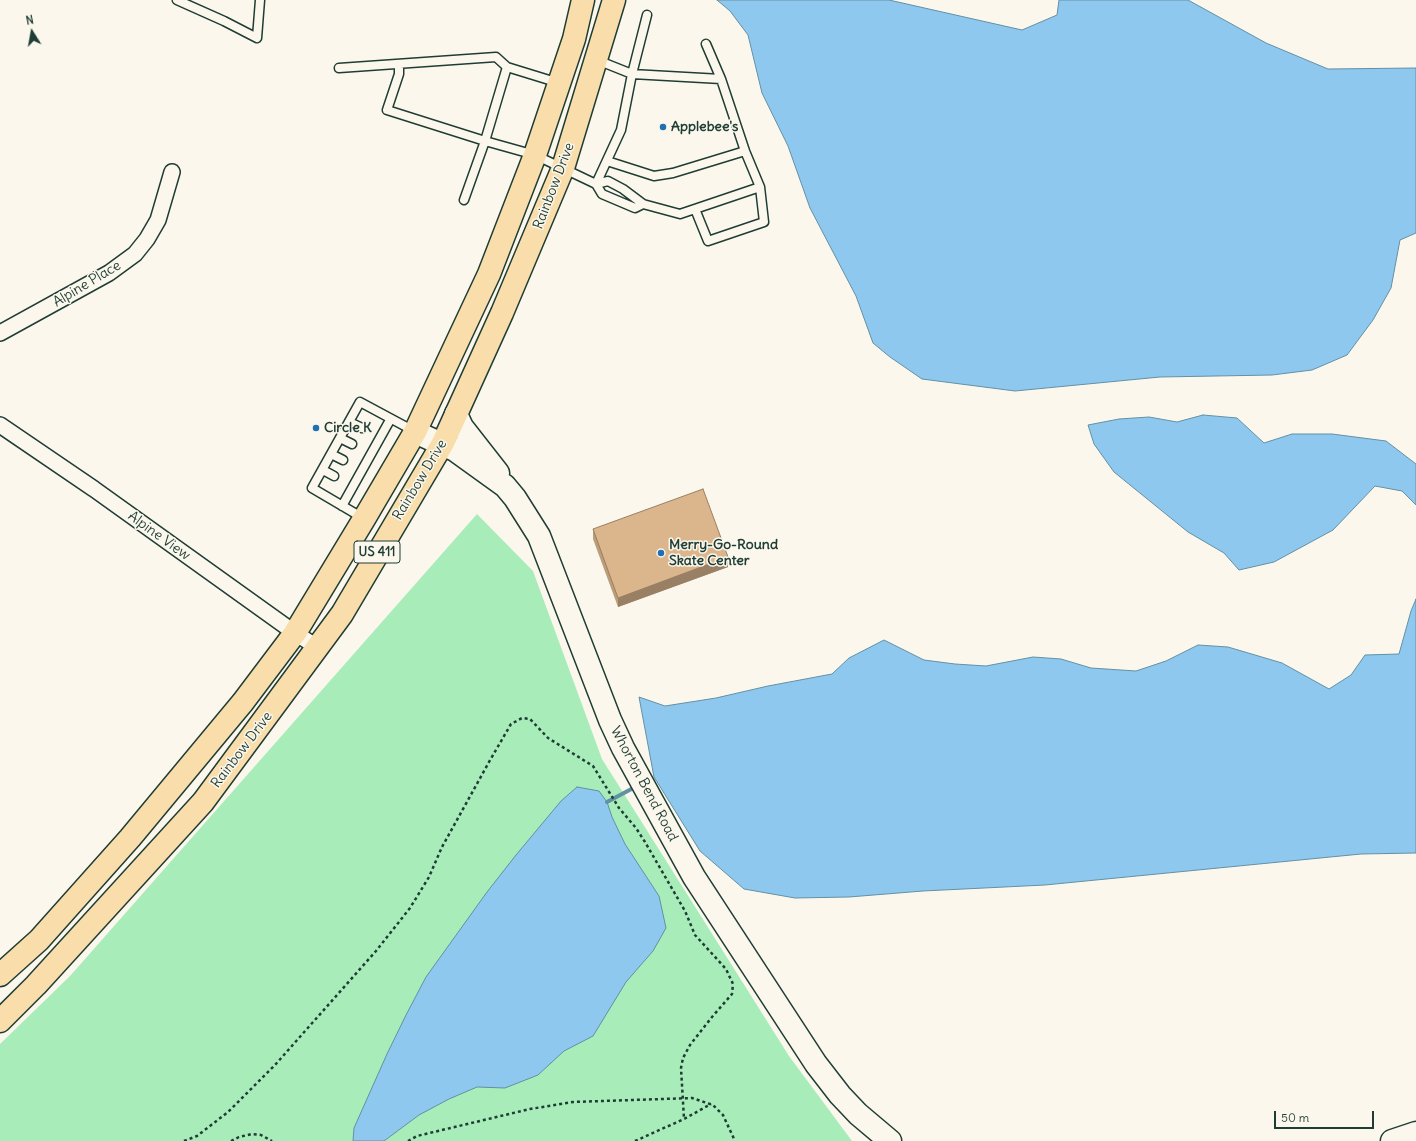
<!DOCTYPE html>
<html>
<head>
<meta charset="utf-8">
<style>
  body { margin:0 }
  #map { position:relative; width:1416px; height:1141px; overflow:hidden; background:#fbf7ec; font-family:Delius,sans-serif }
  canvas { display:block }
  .north { position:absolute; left:12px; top:12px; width:40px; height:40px; -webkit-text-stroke:3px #fbf7ec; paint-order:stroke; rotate:349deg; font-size:11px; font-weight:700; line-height:16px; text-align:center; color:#1f3d34 }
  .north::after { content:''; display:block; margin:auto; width:14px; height:18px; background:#1f3d34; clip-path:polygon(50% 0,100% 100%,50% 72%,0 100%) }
  .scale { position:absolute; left:1274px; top:1111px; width:100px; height:18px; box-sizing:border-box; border:2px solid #1f3d34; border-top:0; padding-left:5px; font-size:12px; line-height:14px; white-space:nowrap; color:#1f3d34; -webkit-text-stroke:3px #fbf7ec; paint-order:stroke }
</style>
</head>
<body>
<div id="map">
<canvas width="1416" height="1141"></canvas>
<div class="north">N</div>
<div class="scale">50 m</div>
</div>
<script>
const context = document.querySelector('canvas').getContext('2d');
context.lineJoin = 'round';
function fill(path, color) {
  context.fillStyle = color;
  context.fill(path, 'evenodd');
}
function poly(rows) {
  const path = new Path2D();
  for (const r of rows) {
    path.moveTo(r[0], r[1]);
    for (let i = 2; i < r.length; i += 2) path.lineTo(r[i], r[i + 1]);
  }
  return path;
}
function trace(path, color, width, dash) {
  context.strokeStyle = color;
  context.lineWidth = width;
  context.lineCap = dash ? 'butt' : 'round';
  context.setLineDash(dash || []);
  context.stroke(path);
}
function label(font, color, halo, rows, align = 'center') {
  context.font = font + ' Delius,sans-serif';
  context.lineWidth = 3;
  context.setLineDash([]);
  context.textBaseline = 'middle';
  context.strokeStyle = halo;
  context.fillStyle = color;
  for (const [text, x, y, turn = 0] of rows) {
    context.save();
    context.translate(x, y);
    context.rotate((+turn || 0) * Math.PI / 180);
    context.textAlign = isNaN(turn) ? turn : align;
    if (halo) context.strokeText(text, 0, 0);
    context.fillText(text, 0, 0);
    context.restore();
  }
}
fill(poly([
  [477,514,533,571,602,759,789,1056,852,1141,0,1141,0,1044,70,976]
]), '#a8edb9');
const water = poly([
  [717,0,889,0,1022,30,1057,15,1059,0,1188,0,1266,43,1328,69,1416,68,1416,233,1400,240,1391,288,1373,320,1347,355,1312,370,1272,375,1160,377,1015,391,922,379,890,357,873,343,856,296,810,208,788,146,762,93,748,35,730,11,717,0],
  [1203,415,1237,418,1264,443,1292,434,1332,434,1386,441,1416,464,1416,505,1402,491,1375,486,1333,530,1274,562,1239,570,1224,553,1188,532,1114,472,1094,444,1088,425,1119,419,1149,417,1177,422,1203,415],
  [1416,599,1416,853,1361,854,1045,885,923,891,849,897,795,898,744,889,700,851,654,777,639,697,665,706,716,698,768,686,832,674,849,658,884,640,924,660,955,664,986,666,1033,657,1061,659,1091,668,1136,671,1166,661,1198,645,1228,647,1282,663,1329,689,1351,675,1365,655,1399,654,1411,611,1416,599],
  [577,787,599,791,607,802,612,817,625,844,659,896,666,928,653,951,626,982,593,1036,564,1051,538,1075,505,1088,477,1087,449,1099,419,1115,384,1141,353,1141,354,1128,387,1054,406,1015,426,977,487,892,516,855,561,801,577,787]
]);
fill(water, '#8fc8ee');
trace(water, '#6290a4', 1);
trace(poly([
  [607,802,637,786]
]), '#6290a4', 4);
const lane = poly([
  [177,0,224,21,257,38,260,0],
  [706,44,721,79],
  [597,60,632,74,721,79,745,151,760,187,764,222,708,241,695,209],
  [399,64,399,74,387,110,485,141,535,155,596,184,602,194,635,208,643,204],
  [339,68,496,57,507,67],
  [607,161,654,176,673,173,745,151],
  [596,184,621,130,632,74,647,15],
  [596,184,608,181,623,189,643,204,680,214,760,187],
  [464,200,485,141,507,67,559,83],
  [349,422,362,428],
  [340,438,352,444],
  [331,454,343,460],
  [323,470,334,476],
  [342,506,390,420],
  [363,518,312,488,360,402,414,431]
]);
const street = poly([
  [0,333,109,273,135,254,147,239,158,220,172,172],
  [0,425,94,489,295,633,317,647]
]);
const secondary = poly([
  [456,414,462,427,498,473],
  [415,432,455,450,505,486,515,498,539,536,610,720,623,748,694,877,816,1064,840,1095,858,1114,890,1141],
  [1392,1141,1416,1133]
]);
const primary = poly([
  [0,975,39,940,130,838,243,702,295,633,364,519,415,432,489,274,535,155,574,39,583,0],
  [0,1021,36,985,203,802,342,614,443,443,502,313,563,168,614,0]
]);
trace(lane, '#1f3d34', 11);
trace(street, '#1f3d34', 18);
trace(secondary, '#1f3d34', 25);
trace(primary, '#1f3d34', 25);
trace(poly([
  [184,1141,197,1136,228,1112,275,1065,376,951,410,908,429,877,442,847,489,762,511,724,522,718,530,719,548,738,593,766,619,808,636,828,645,842,685,911,695,935,726,969,733,984,732,994,712,1017,690,1045,683,1058,681,1068,684,1119],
  [231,1141,239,1137,252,1134,261,1135,272,1141],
  [408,1141,417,1136,530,1109,573,1102,692,1098,713,1105,723,1115,735,1141],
  [635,1141,684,1119,711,1104]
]), '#1f3d34', 2.5, [3, 3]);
trace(lane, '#fbf7ec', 8);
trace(street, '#fbf7ec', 15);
trace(secondary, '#fbf7ec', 22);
trace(primary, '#f9deab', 22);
fill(poly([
  [593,529,728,567,618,607,593,539]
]), '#bc9d79');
fill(poly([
  [728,557,728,567,618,607,618,598]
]), '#997f63');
const building = poly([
  [703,489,728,557,618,598,593,529,703,489]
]);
fill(building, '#dbb68d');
trace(building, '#997f63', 1);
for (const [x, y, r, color] of [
  [663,127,4,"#1f6fb2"],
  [316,428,4,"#1f6fb2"],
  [661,553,4,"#1f6fb2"]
]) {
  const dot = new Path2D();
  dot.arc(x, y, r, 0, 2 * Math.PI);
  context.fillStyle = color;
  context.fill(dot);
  trace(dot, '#fbf7ec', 1.5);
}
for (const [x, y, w] of [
  [377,552,46]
]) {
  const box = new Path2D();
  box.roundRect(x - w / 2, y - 11, w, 22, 3);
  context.fillStyle = '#fbf7ec';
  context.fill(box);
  trace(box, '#1f3d34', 1);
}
label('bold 13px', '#1f3d34', null, [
  ["US 411",377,552]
]);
label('bold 14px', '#1f3d34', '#fbf7ec', [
  ["Applebee's",671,127],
  ["Circle K",324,428],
  ["Merry-Go-Round",669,545],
  ["Skate Center",669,561]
], 'left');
label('14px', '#1f3d34', '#fbf7ec', [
  ["Rainbow Drive",554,186,-69],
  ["Alpine Place",87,284,-31],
  ["Rainbow Drive",420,480,-59],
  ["Alpine View",159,536,36],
  ["Rainbow Drive",242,750,-53],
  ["Whorton Bend Road",644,784,62]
]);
</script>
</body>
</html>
